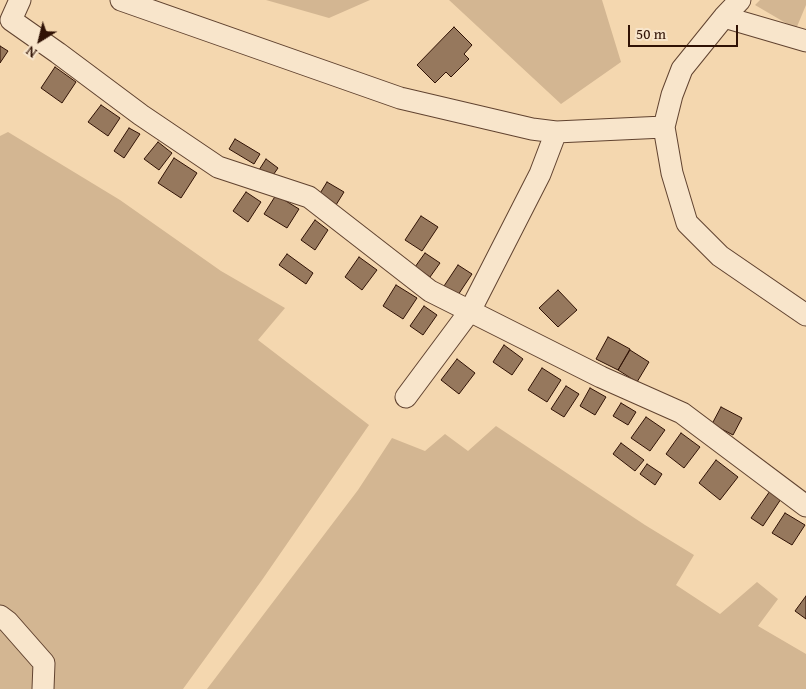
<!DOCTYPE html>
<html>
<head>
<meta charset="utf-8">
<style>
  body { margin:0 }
  #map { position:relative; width:806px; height:689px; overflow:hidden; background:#f4d7af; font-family:"Gentium Book Plus",serif }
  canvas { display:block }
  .north { position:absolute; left:15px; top:15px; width:50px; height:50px; -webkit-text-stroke:4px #f8e5cb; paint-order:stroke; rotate:216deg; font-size:14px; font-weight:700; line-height:20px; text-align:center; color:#301205 }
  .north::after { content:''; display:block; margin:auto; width:18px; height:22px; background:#301205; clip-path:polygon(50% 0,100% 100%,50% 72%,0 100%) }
  .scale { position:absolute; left:628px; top:25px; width:110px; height:22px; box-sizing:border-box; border:2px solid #301205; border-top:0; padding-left:6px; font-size:15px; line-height:18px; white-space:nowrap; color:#301205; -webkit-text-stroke:4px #f8e5cb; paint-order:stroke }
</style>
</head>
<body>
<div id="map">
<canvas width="806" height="689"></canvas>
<div class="north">N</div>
<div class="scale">50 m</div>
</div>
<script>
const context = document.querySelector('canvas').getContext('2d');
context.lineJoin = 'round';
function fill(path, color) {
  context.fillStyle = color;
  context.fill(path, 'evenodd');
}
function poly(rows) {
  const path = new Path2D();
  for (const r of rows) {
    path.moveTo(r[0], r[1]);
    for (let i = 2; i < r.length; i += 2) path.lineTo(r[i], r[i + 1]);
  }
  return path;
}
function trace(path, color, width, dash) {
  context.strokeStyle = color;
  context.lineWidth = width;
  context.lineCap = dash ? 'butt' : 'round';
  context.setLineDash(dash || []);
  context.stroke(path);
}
fill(poly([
  [266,0,370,0,329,18],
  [449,0,602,0,621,62,561,104],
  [760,0,806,0,806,5,796,29,755,5],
  [8,132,120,200,221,271,285,308,258,340,369,425,262,580,183,689,46,689,41,667,0,624,0,136],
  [496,426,645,525,694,555,676,585,720,614,757,582,778,599,758,626,806,654,806,689,207,689,358,490,392,438,425,451,445,434,468,451],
  [0,630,19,643,40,679,39,689,0,689]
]), '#d3b692');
const building = poly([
  [454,27,472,45,464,54,469,59,451,77,446,72,435,83,417,65,454,27],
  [0,46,8,51,0,63,0,46],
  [55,67,76,82,62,103,41,88,55,67],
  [101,105,120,118,108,136,88,122,101,105],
  [129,128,140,134,124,158,114,151,129,128],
  [235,139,260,154,254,164,229,149,235,139],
  [158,142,172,153,159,170,144,159,158,142],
  [174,158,197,173,181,198,158,183,174,158],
  [266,159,278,168,271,178,259,170,266,159],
  [327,182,344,192,336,205,319,195,327,182],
  [246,192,261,202,248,222,233,211,246,192],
  [276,195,299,209,287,228,264,214,276,195],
  [421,216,438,227,422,251,405,240,421,216],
  [315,220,328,230,315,250,301,240,315,220],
  [425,253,440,263,430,277,415,267,425,253],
  [287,254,313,273,306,284,279,265,287,254],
  [359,257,377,270,362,290,345,277,359,257],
  [458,265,472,274,458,295,444,286,458,265],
  [396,285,417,298,403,319,383,306,396,285],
  [558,290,577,310,558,327,539,308,558,290],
  [424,306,437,315,423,335,410,326,424,306],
  [608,337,630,349,618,370,596,359,608,337],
  [504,345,523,359,512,375,493,362,504,345],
  [630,350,649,362,637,382,618,370,630,350],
  [457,359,475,373,459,394,441,380,457,359],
  [542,368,561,380,547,402,528,390,542,368],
  [566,386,579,394,564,417,551,409,566,386],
  [590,388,606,397,595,415,580,406,590,388],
  [621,403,636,412,628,425,613,416,621,403],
  [721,407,742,418,733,435,712,424,721,407],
  [646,417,665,430,650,451,631,438,646,417],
  [681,433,700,447,684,468,666,454,681,433],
  [621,443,644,460,635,471,613,454,621,443],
  [716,460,738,477,720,500,699,483,716,460],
  [647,464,662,474,655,485,640,474,647,464],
  [770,491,781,499,763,526,751,518,770,491],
  [785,513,805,525,792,545,772,533,785,513],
  [806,596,806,619,795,611,806,596]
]);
fill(building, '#96785d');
trace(building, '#301205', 1);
const minor = poly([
  [20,0,11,20,58,53,141,115,218,167,309,197,430,291,601,377,682,413,806,506],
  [121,0,400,98,532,129,556,132,664,127],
  [740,0,724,17,682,69,672,95,664,127,672,173,687,223,720,256,806,315],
  [724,17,806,41],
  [406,397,470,311,540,174,556,132],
  [0,616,8,622,44,663,43,689]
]);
trace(minor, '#614330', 23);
trace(minor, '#f8e5cb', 21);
</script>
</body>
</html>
